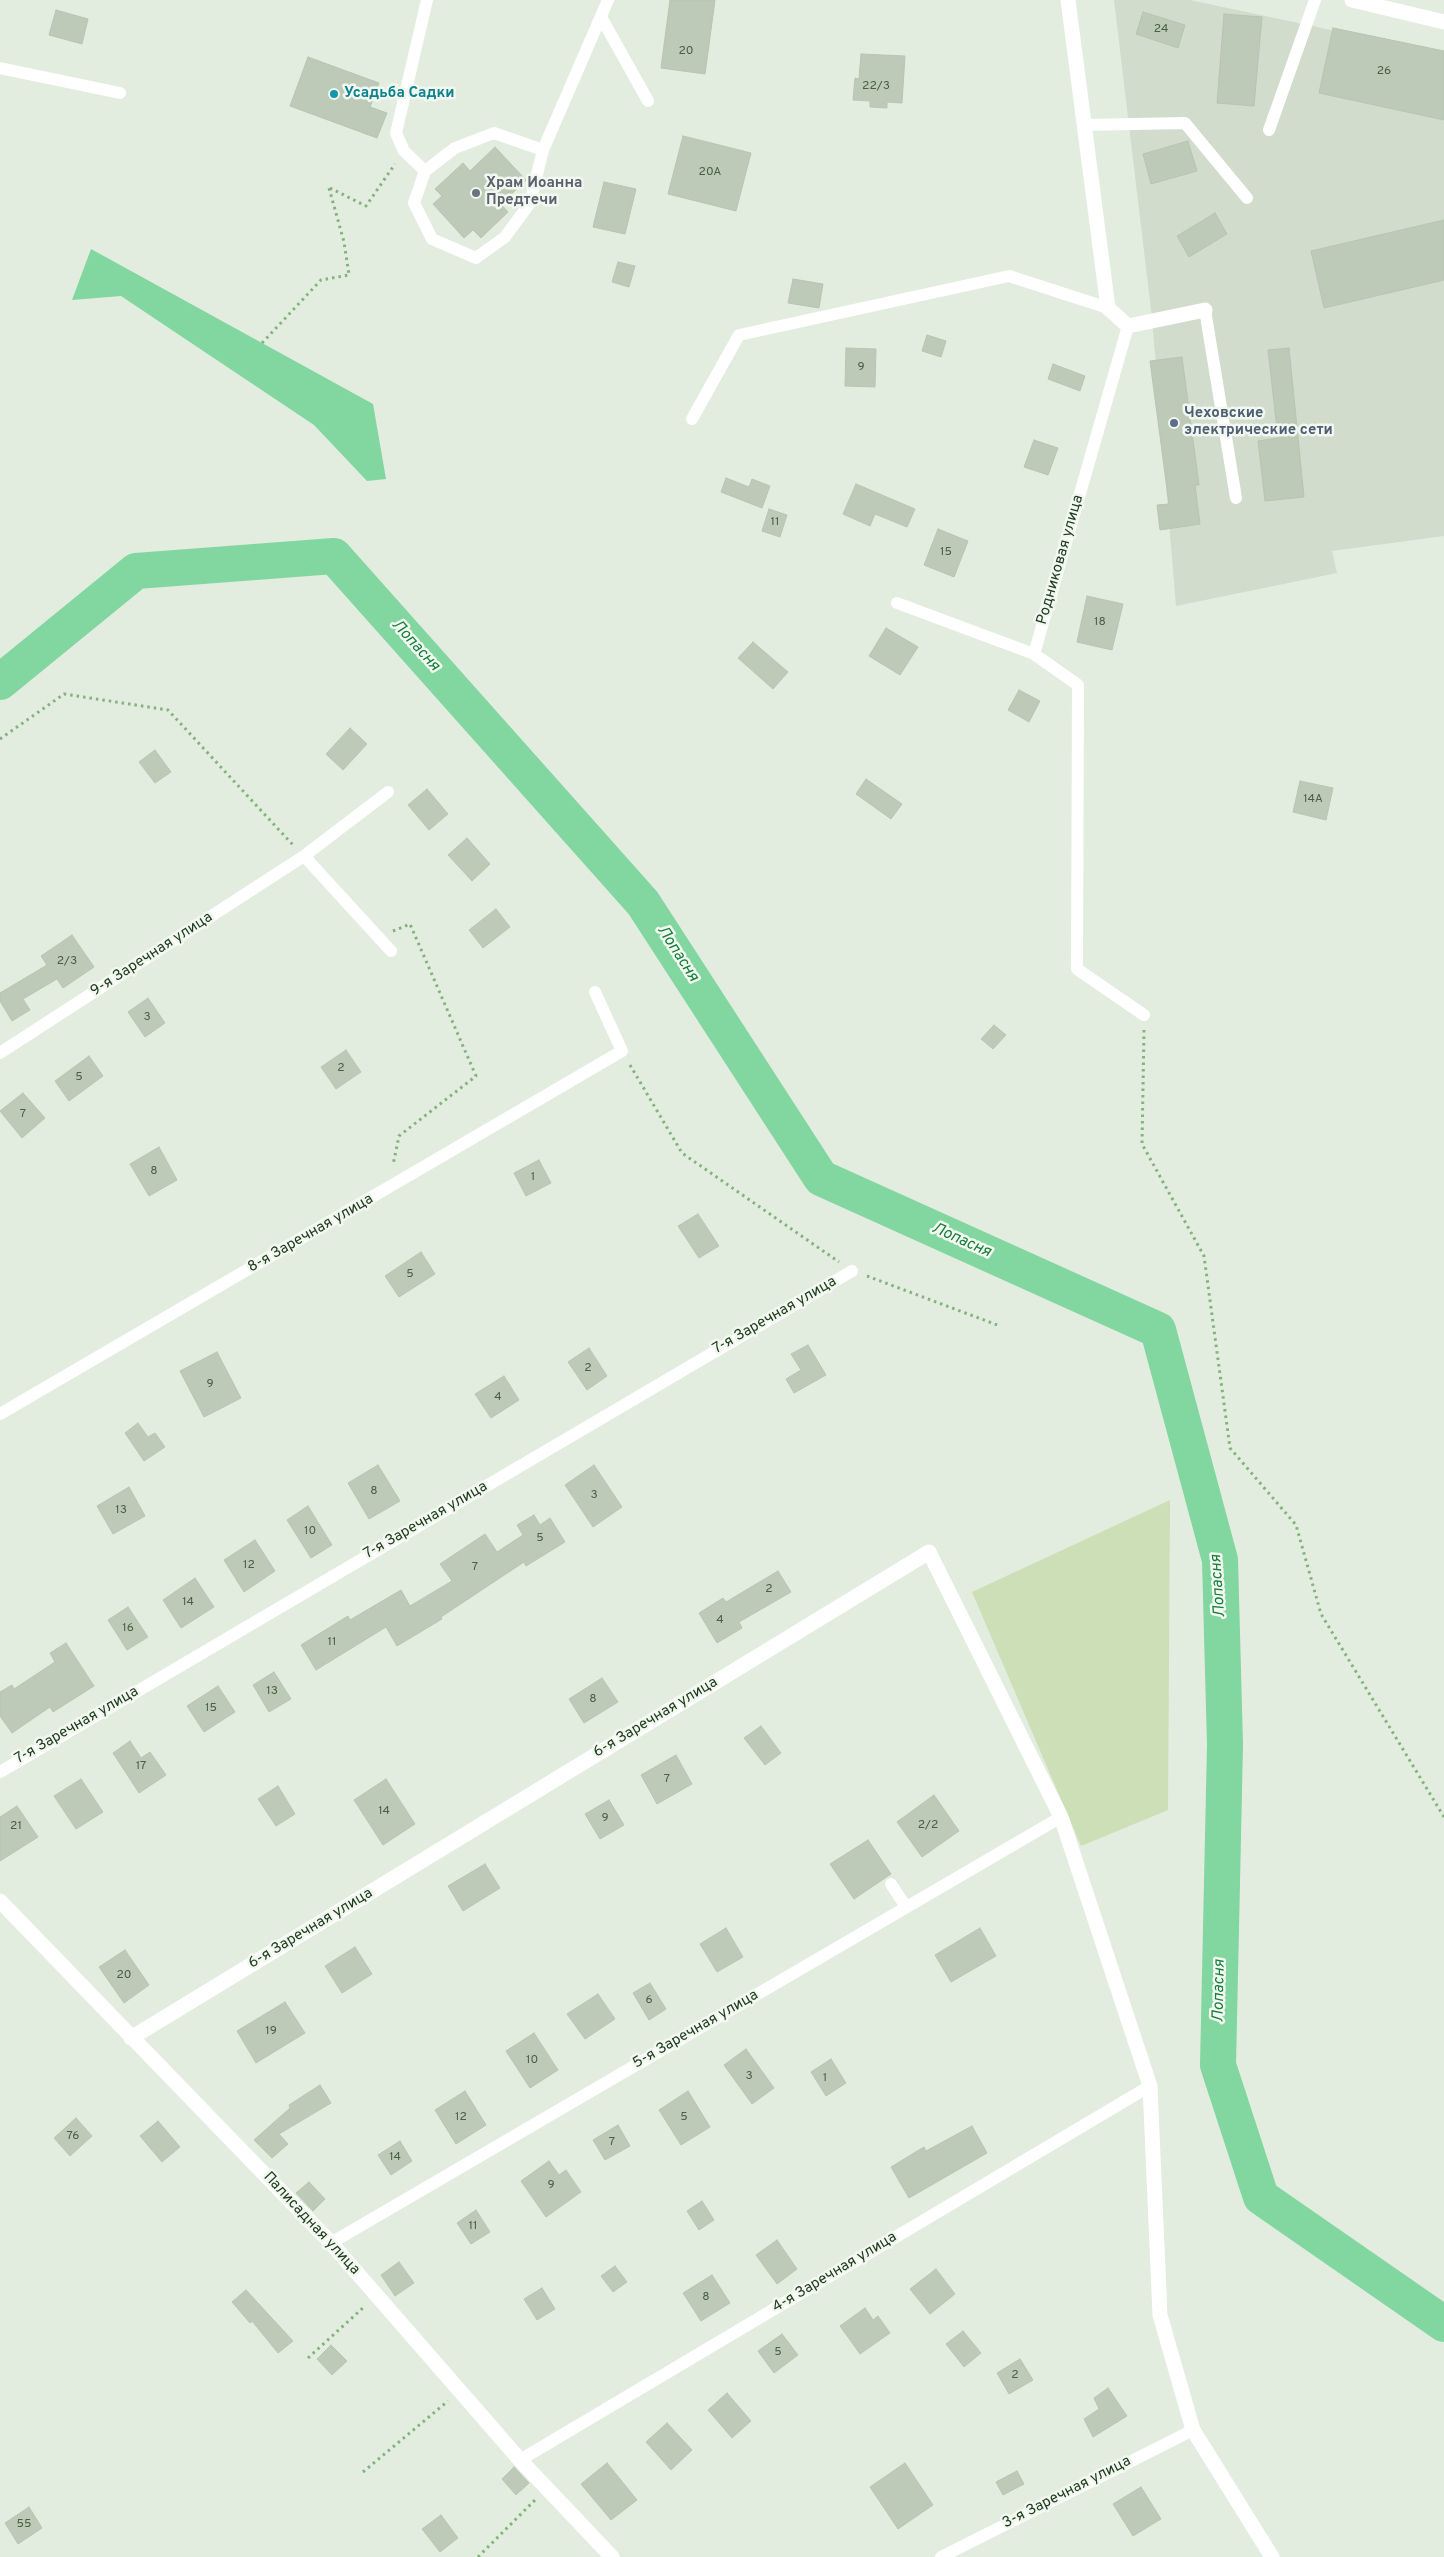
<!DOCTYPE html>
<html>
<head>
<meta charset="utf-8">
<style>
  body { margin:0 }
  canvas { display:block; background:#e2ecdf }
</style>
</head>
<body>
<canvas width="1444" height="2557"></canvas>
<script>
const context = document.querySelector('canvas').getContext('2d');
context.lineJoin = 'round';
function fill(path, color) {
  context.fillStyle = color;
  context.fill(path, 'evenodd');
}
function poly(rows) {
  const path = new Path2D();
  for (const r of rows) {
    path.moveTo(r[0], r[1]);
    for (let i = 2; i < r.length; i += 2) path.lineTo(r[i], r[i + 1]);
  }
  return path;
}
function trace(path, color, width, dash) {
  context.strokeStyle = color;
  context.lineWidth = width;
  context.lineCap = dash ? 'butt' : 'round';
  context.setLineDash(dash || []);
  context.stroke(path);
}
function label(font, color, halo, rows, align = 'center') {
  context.font = font + ' Overpass,sans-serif';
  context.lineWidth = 5;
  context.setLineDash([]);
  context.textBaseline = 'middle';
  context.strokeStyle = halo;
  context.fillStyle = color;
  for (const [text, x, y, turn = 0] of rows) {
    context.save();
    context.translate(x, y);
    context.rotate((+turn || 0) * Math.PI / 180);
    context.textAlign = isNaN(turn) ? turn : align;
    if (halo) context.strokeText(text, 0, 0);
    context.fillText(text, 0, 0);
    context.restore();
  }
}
fill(poly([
  [1114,0,1190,0,1444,54,1444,536,1332,551,1337,573,1176,606,1152,318]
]), '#d1dccd');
fill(poly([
  [1170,1500,1168,1810,1081,1846,972,1592]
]), '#ccdfb6');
fill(poly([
  [91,249,373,404,386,479,367,481,314,425,121,296,72,300]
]), '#82d69f');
trace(poly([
  [0,682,136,571,334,556,643,903,821,1178,1158,1330,1220,1560,1225,1745,1218,2065,1261,2197,1444,2324]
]), '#82d69f', 36);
const building = poly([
  [670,0,715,0,705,74,661,68,670,0],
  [56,10,88,19,82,44,49,35,56,10],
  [1143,12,1185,25,1178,48,1136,34,1143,12],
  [1224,14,1262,17,1254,106,1217,103,1224,14],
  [1333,28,1444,51,1444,120,1319,93,1333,28],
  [861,54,905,56,902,103,887,102,887,108,870,107,870,101,853,100,855,78,859,79,861,54],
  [308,57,379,83,370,107,387,113,377,138,290,106,308,57],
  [683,136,751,153,736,211,668,194,683,136],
  [1188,141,1197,171,1151,184,1143,154,1188,141],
  [495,147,526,180,501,204,508,212,481,238,473,230,464,238,433,204,442,196,435,189,463,163,470,171,495,147],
  [604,182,636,189,625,234,593,227,604,182],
  [1215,213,1227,234,1189,257,1177,236,1215,213],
  [1444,220,1444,280,1324,308,1311,251,1444,220],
  [618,262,635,266,629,287,612,282,618,262],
  [793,279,823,284,819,308,788,303,793,279],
  [927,335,946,341,941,357,922,351,927,335],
  [846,348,876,349,875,387,845,386,846,348],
  [1289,348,1304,497,1265,501,1258,441,1278,438,1268,350,1289,348],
  [1182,357,1199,485,1195,485,1200,524,1160,530,1157,505,1169,504,1150,361,1182,357],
  [1053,364,1085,376,1080,391,1048,379,1053,364],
  [1034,440,1058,448,1048,475,1024,467,1034,440],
  [726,478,749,487,752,479,770,486,762,508,721,492,726,478],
  [856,484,915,509,907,527,875,514,870,526,843,514,856,484],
  [769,509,787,515,780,537,762,531,769,509],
  [938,529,968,541,954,577,924,565,938,529],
  [1087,596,1123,604,1112,650,1077,642,1087,596],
  [886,628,918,647,900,675,869,656,886,628],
  [753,642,788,672,773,689,738,658,753,642],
  [1019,690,1040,701,1029,722,1008,710,1019,690],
  [350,728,367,744,343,770,326,754,350,728],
  [155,750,171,772,155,783,139,762,155,750],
  [866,779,902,804,891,819,856,794,866,779],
  [1300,781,1333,788,1326,820,1293,812,1300,781],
  [427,789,448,814,429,830,408,805,427,789],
  [467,838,490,864,472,881,448,855,467,838],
  [496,909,510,927,483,948,469,930,496,909],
  [72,935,94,967,63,988,57,979,23,999,30,1010,12,1021,0,1001,0,993,47,965,41,956,72,935],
  [148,998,165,1023,145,1037,128,1012,148,998],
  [994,1025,1006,1035,993,1049,981,1039,994,1025],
  [346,1050,361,1072,336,1089,321,1067,346,1050],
  [89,1056,103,1076,69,1101,55,1081,89,1056],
  [23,1093,45,1118,22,1138,0,1111,23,1093],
  [159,1147,177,1180,149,1196,130,1164,159,1147],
  [539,1160,551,1183,526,1196,514,1173,539,1160],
  [698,1214,719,1246,699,1258,678,1226,698,1214],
  [421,1252,435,1274,399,1297,385,1276,421,1252],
  [808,1345,826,1375,794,1393,786,1379,801,1370,791,1354,808,1345],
  [589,1348,607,1376,587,1390,568,1362,589,1348],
  [217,1352,241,1398,204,1417,180,1371,217,1352],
  [504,1376,519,1400,491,1418,475,1394,504,1376],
  [138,1423,148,1437,155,1433,165,1447,144,1461,125,1433,138,1423],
  [378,1465,400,1501,369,1519,348,1483,378,1465],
  [594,1465,622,1507,593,1527,565,1485,594,1465],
  [129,1487,145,1516,113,1534,97,1506,129,1487],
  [308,1506,332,1545,311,1558,287,1520,308,1506],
  [534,1515,540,1525,550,1518,565,1542,526,1566,524,1562,441,1617,442,1619,397,1646,386,1627,316,1670,301,1645,348,1616,350,1620,401,1590,410,1606,452,1581,440,1564,485,1534,497,1552,523,1535,517,1525,534,1515],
  [255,1540,275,1571,244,1592,224,1560,255,1540],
  [778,1571,791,1592,739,1622,742,1628,717,1643,699,1613,723,1598,726,1602,778,1571],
  [195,1578,214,1607,181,1628,163,1600,195,1578],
  [128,1607,148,1637,127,1650,108,1620,128,1607],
  [66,1643,94,1686,53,1712,50,1707,12,1733,0,1716,0,1692,12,1685,14,1689,55,1662,50,1653,66,1643],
  [274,1672,291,1699,269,1712,253,1685,274,1672],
  [602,1678,618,1702,584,1723,569,1699,602,1678],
  [218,1686,235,1712,204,1732,187,1706,218,1686],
  [761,1726,781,1753,765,1765,744,1738,761,1726],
  [130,1741,141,1758,150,1752,166,1775,139,1793,113,1753,130,1741],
  [676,1755,692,1784,657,1804,641,1775,676,1755],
  [81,1779,103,1812,76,1829,54,1796,81,1779],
  [386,1779,415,1824,383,1845,354,1800,386,1779],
  [278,1786,295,1814,276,1826,258,1799,278,1786],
  [934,1795,959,1831,922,1857,897,1822,934,1795],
  [609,1800,624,1825,600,1839,585,1814,609,1800],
  [17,1806,38,1837,0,1861,0,1817,17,1806],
  [868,1840,891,1874,854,1899,830,1864,868,1840],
  [485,1864,500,1888,463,1911,448,1886,485,1864],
  [726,1928,743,1957,717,1972,700,1944,726,1928],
  [980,1928,996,1956,951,1982,935,1955,980,1928],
  [355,1947,372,1974,342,1993,325,1966,355,1947],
  [125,1950,149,1985,124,2003,99,1967,125,1950],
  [650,1983,666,2009,649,2020,633,1993,650,1983],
  [598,1994,615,2019,585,2039,567,2014,598,1994],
  [285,2002,305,2033,256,2063,237,2031,285,2002],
  [534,2033,558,2070,530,2088,506,2051,534,2033],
  [746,2049,774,2088,752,2104,724,2065,746,2049],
  [831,2059,846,2083,826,2096,811,2072,831,2059],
  [320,2085,331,2103,279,2134,288,2144,272,2158,254,2140,290,2108,289,2105,320,2085],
  [465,2091,486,2125,456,2144,435,2110,465,2091],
  [688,2091,710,2127,681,2145,659,2110,688,2091],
  [76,2118,92,2136,70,2156,54,2138,76,2118],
  [158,2121,180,2147,162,2162,140,2136,158,2121],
  [618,2125,630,2146,605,2160,593,2140,618,2125],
  [972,2126,987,2153,909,2198,891,2167,924,2147,926,2151,972,2126],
  [400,2141,412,2161,391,2175,378,2155,400,2141],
  [549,2161,559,2175,566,2170,581,2192,546,2217,521,2181,549,2161],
  [309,2182,325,2199,313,2211,296,2193,309,2182],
  [702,2201,714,2220,699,2230,687,2211,702,2201],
  [476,2210,490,2232,471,2244,457,2223,476,2210],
  [777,2240,797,2269,777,2284,756,2255,777,2240],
  [399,2262,414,2283,395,2296,381,2275,399,2262],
  [615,2266,627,2282,613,2292,601,2276,615,2266],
  [936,2269,955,2294,930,2314,910,2289,936,2269],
  [712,2275,730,2303,701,2321,683,2293,712,2275],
  [542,2288,555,2309,537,2320,524,2299,542,2288],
  [246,2290,293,2341,278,2353,252,2321,250,2323,232,2302,246,2290],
  [865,2308,873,2320,878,2316,890,2333,860,2354,840,2326,865,2308],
  [963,2331,981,2353,964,2367,946,2344,963,2331],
  [782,2334,798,2355,774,2373,758,2351,782,2334],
  [331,2345,347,2361,332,2375,317,2359,331,2345],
  [1020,2359,1033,2380,1009,2394,997,2373,1020,2359],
  [1108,2388,1127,2416,1093,2437,1084,2419,1099,2409,1094,2398,1108,2388],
  [727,2393,751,2421,732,2438,708,2410,727,2393],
  [667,2423,692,2450,671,2470,646,2442,667,2423],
  [607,2463,637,2500,611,2520,581,2484,607,2463],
  [905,2463,933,2505,898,2529,870,2487,905,2463],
  [514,2467,529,2483,516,2495,502,2479,514,2467],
  [1017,2471,1024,2484,1003,2495,996,2482,1017,2471],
  [1141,2487,1161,2519,1133,2536,1113,2504,1141,2487],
  [29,2507,42,2528,18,2544,5,2523,29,2507],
  [441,2515,458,2538,440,2552,422,2529,441,2515]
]);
fill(building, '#bccab7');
trace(building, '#b6c6b1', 1);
trace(poly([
  [330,188,366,206,395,164],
  [262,343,321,280,349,275,344,242,329,188],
  [0,739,64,694,168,710,293,845],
  [393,931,410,924,476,1076,399,1136,393,1165],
  [1144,1030,1142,1144,1204,1256,1230,1448,1296,1525,1321,1614,1444,1817],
  [630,1065,682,1153,839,1262],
  [867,1276,1000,1326],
  [308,2358,365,2306],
  [363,2472,448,2401],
  [478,2557,536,2499]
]), '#83b27d', 3, [2.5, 4]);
trace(poly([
  [601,17,648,101],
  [0,68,120,93],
  [1084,125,1185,123,1247,198],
  [1269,130,1315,0],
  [543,150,494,133,455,148,425,171,414,203,432,239,476,258,505,237,530,203,543,150,608,0],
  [425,171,404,151,396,133,427,0],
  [1205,310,1236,498],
  [692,419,739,335,1009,276,1108,308],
  [897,603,1034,654,1128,326],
  [1034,654,1078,685,1077,969,1144,1015],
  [304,856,391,951],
  [0,1053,304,856,388,792],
  [0,1414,622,1051,595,992],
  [0,1772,852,1271],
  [891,1884,906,1907],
  [331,2243,1061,1817],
  [520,2460,1150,2086],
  [941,2557,1193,2430]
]), '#fff', 12);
trace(poly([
  [1068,0,1108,308,1128,326,1205,310],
  [0,1901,331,2243,520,2460,612,2557],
  [131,2038,929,1552,1061,1817,1150,2086,1160,2315,1193,2430,1272,2557]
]), '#fff', 15);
trace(poly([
  [1352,0,1444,22]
]), '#fff', 15);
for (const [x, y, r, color] of [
  [334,94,5,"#0f9aa8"],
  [476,193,5,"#6b7280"],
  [1174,423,5,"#5c6f8a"]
]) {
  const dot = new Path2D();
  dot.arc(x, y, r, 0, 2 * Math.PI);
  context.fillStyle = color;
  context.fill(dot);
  trace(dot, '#f2f8f0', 2);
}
label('12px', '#486045', null, [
  ["24",1161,30],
  ["20",686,52],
  ["26",1384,72],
  ["22/3",876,87],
  ["20А",710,173],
  ["9",861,368],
  ["11",775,523],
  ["15",946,553],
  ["18",1100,623],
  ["14А",1313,800],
  ["2/3",67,962],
  ["3",147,1018],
  ["2",341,1069],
  ["5",79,1078],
  ["7",23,1115],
  ["8",154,1172],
  ["1",533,1178],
  ["5",410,1275],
  ["2",588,1369],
  ["9",210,1385],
  ["4",498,1398],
  ["8",374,1492],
  ["3",594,1496],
  ["13",121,1511],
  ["10",310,1532],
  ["5",540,1539],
  ["12",249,1566],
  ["7",475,1568],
  ["2",769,1590],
  ["14",188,1603],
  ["4",720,1621],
  ["16",128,1629],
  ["11",332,1643],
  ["13",272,1692],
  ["8",593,1700],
  ["15",211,1709],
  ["17",141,1767],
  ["7",667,1780],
  ["14",384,1812],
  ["9",605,1819],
  ["2/2",928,1826],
  ["21",16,1827],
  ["20",124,1976],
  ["6",649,2001],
  ["19",271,2032],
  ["10",532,2061],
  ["3",749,2077],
  ["1",825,2079],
  ["12",461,2118],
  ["5",684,2118],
  ["76",73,2137],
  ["7",612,2143],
  ["14",395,2158],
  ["9",551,2186],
  ["11",473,2227],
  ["8",706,2298],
  ["5",778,2353],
  ["2",1015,2376],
  ["55",24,2525]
]);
label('bold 15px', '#0d838f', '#f2f8f0', [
  ["Усадьба Садки",344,94]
], 'left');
label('bold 15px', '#5b616d', '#f2f8f0', [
  ["Храм Иоанна",486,184],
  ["Предтечи",486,201]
], 'left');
label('bold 15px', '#4e5e75', '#f2f8f0', [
  ["Чеховские",1184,414],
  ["электрические сети",1184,431]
], 'left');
label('15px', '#213d1f', '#f2f8f0', [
  ["Родниковая улица",1061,560,-74],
  ["9-я Заречная улица",152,955,-33],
  ["8-я Заречная улица",311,1234,-30],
  ["7-я Заречная улица",775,1316,-30],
  ["7-я Заречная улица",426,1521,-30],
  ["6-я Заречная улица",656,1718,-31],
  ["7-я Заречная улица",77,1726,-30],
  ["6-я Заречная улица",311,1929,-31],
  ["5-я Заречная улица",696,2030,-30],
  ["Палисадная улица",311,2224,47],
  ["4-я Заречная улица",835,2273,-31],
  ["3-я Заречная улица",1067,2493,-27]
]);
label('italic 16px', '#147e3a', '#f2f8f0', [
  ["Лопасня",415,646,48],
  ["Лопасня",677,954,57],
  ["Лопасня",961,1241,24],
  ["Лопасня",1219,1586,-94],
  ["Лопасня",1220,1991,-89]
]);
</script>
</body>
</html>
